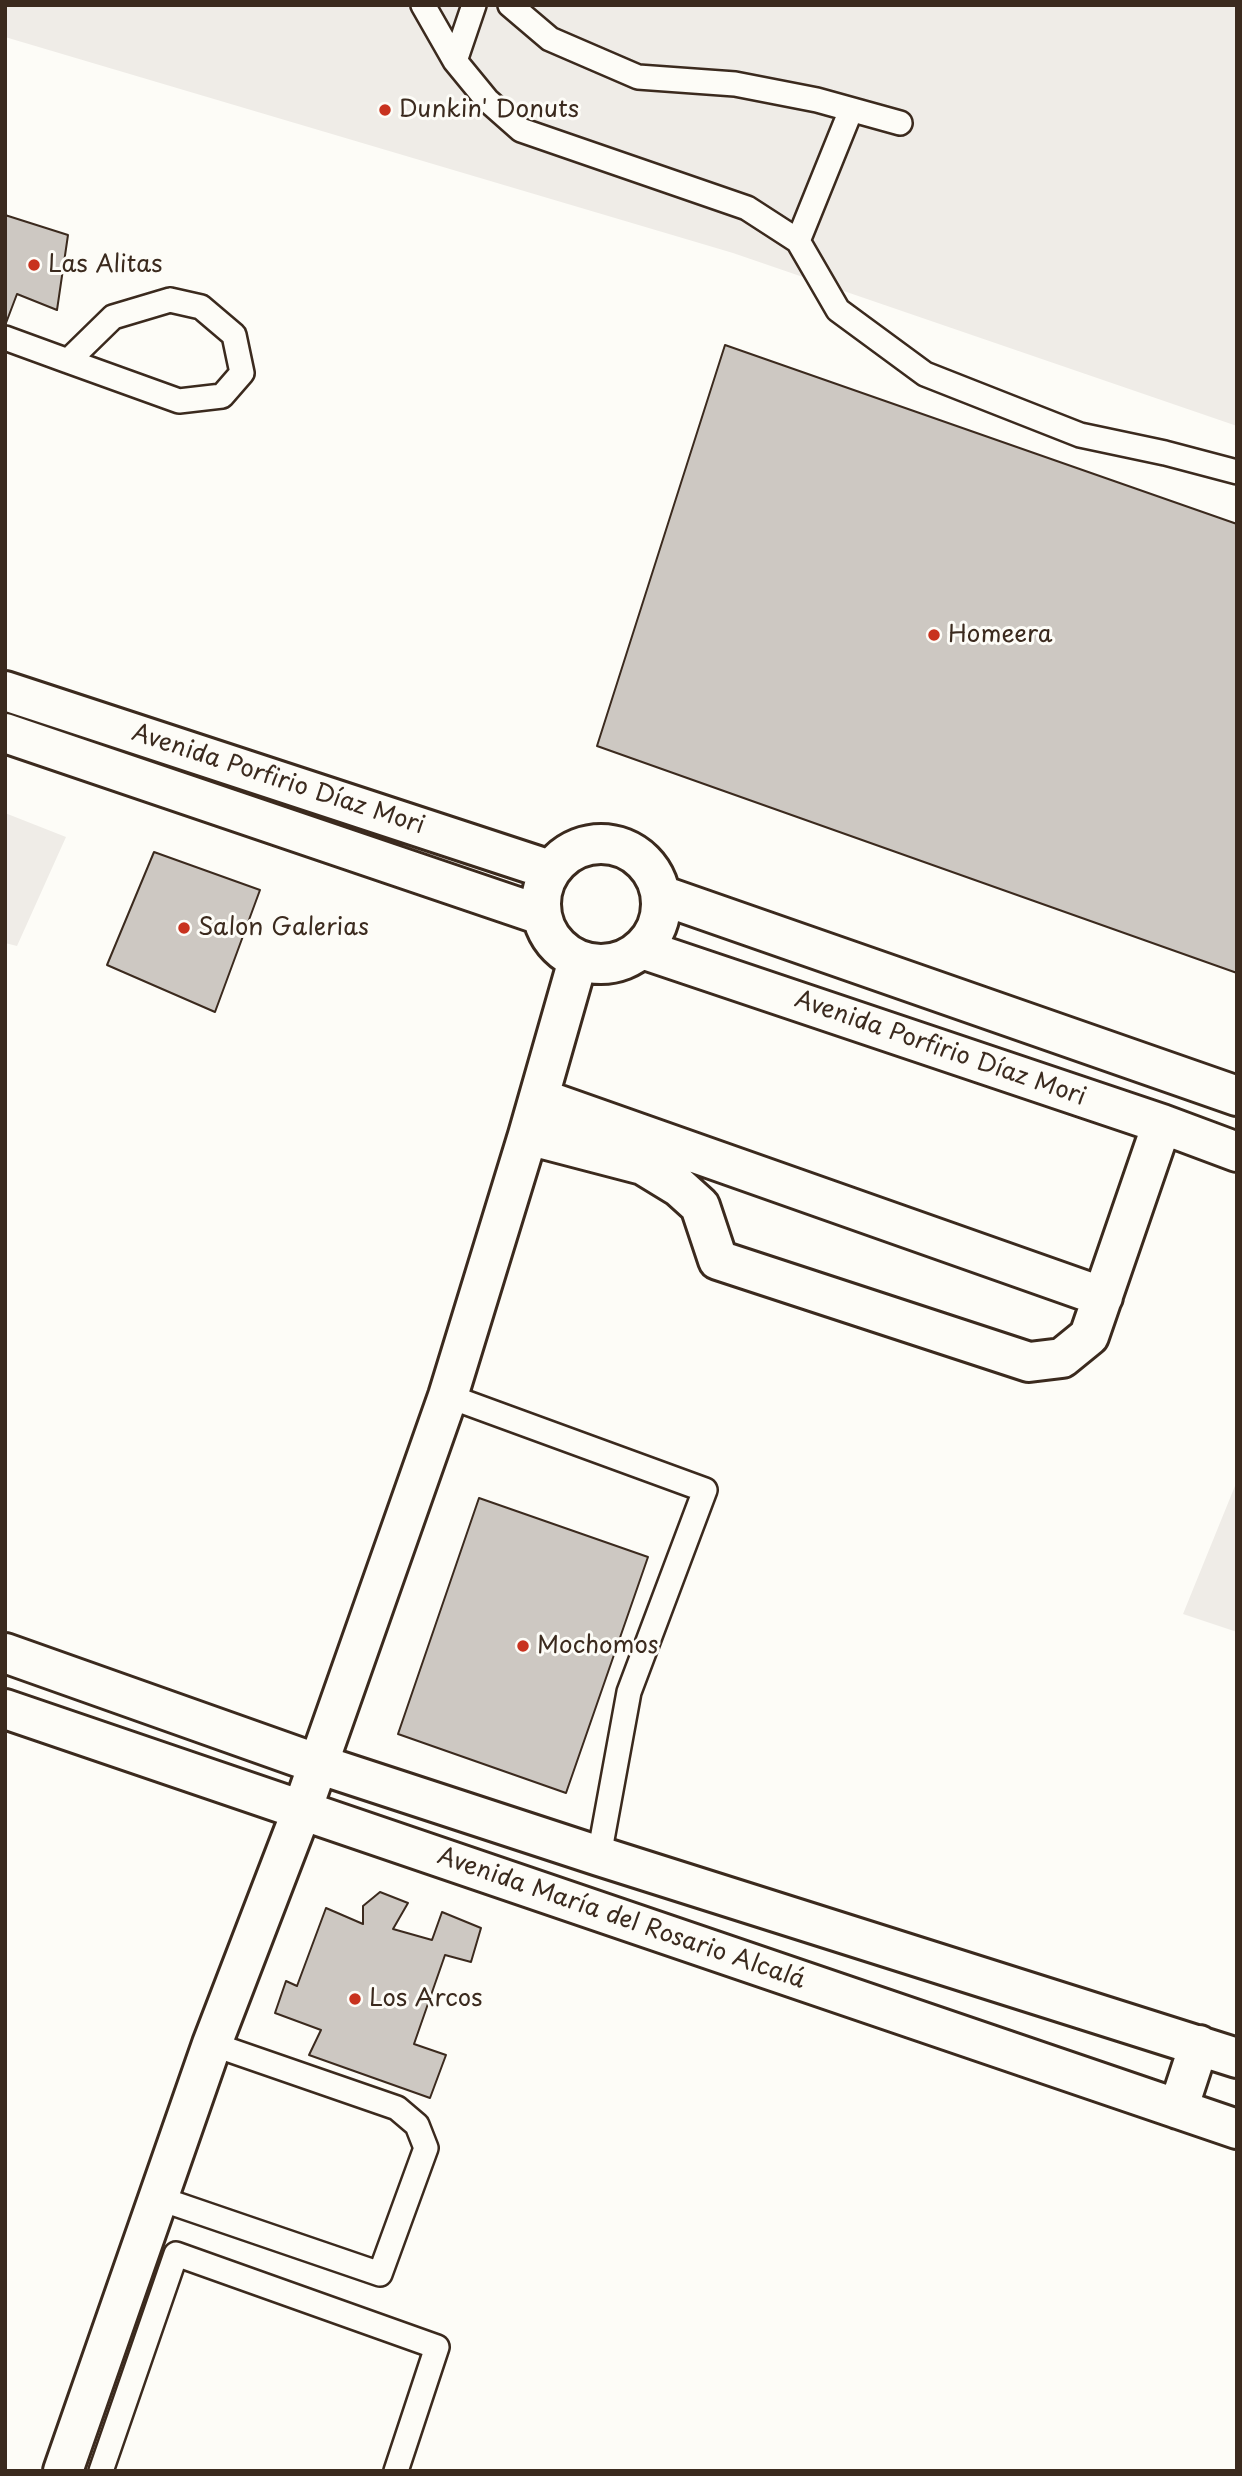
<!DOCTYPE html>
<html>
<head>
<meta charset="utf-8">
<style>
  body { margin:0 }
  #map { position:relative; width:1242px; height:2476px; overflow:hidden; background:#fdfcf7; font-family:"Playpen Sans",sans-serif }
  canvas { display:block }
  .frame { position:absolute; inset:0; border:7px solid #3b2a1e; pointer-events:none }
</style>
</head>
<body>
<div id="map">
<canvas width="1242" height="2476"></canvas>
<div class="frame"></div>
</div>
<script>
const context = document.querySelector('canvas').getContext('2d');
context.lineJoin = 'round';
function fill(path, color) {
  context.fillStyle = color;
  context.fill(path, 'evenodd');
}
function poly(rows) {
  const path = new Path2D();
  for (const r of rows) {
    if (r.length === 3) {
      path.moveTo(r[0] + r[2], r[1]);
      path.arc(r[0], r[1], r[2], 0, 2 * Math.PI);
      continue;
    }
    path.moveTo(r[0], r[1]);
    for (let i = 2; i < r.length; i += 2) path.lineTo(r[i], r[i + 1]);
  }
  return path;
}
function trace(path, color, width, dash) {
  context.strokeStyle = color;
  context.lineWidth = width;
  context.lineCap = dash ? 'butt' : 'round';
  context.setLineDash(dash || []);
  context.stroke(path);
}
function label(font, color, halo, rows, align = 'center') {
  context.font = font + ' "Playpen Sans",sans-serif';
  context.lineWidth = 6;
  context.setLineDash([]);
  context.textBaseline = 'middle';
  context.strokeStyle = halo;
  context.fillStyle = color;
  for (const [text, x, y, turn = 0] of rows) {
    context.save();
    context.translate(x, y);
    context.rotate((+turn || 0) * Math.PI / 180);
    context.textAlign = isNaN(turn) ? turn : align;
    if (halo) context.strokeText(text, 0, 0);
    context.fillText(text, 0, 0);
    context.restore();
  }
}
fill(poly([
  [5,5,1237,5,1237,426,733,253,5,37],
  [5,813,66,837,17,946,5,943],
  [1237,1481,1237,1632,1183,1614]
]), '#efece7');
const building = poly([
  [5,215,68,235,57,310,17,294,6,323,5,215],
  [725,345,1237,524,1237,973,597,746,725,345],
  [154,852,260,890,215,1012,107,965,154,852],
  [479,1498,648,1557,566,1793,398,1734,479,1498],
  [380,1892,408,1903,393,1929,432,1940,442,1912,481,1928,471,1962,445,1955,414,2044,446,2055,430,2098,309,2055,321,2030,275,2013,286,1981,297,1986,326,1908,363,1924,363,1906,380,1892]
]);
fill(building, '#cdc8c2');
trace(building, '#3b2a1e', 2);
const lane = poly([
  [423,5,455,61,487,100,521,130,747,208,798,241,838,310,925,374,1080,435,1165,453,1237,472],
  [510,5,550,39,638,77,735,84,817,100,900,123],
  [455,61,474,5],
  [798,241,851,110],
  [170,300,201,307,234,335,242,373,222,396,179,401,68,361,113,317,170,300],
  [5,338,68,361],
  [448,1396,705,1490,629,1692,599,1856],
  [158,2198,380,2274,426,2148,417,2125,397,2108,212,2044],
  [101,2471,176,2254,437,2347,396,2471]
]);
const street = poly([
  [5,691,550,870],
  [5,733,541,915],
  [601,904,60],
  [661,895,1237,1096],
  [642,949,1162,1124,1237,1152],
  [539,1098,1103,1297],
  [528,1135,643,1165,679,1187,700,1206,718,1260,1029,1362,1062,1358,1089,1336,1162,1124],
  [63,2471,212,2044,302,1810,448,1396,528,1135,578,960]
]);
const secondary = poly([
  [5,1653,318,1764,599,1856,1237,2058],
  [5,1709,1237,2129],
  [1178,2109,1199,2045]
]);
trace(lane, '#3b2a1e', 28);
trace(street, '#3b2a1e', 44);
trace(secondary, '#3b2a1e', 44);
trace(lane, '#fdfcf7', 23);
trace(street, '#fdfcf7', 38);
trace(secondary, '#fdfcf7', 38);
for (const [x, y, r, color] of [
  [385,110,7,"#c8321e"],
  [34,265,7,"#c8321e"],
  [934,635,7,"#c8321e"],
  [184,928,7,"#c8321e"],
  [523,1646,7,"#c8321e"],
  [355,1999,7,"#c8321e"]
]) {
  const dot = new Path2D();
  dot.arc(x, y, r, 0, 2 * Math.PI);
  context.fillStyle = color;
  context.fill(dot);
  trace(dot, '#fdfcf7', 2.5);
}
label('24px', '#3b2a1e', '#fdfcf7', [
  ["Dunkin' Donuts",399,110],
  ["Las Alitas",48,265],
  ["Homeera",948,635],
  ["Salon Galerias",198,928],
  ["Mochomos",537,1646],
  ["Los Arcos",369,1999]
], 'left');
label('24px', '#3b2a1e', '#fdfcf7', [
  ["Avenida Porfirio Díaz Mori",278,780,18],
  ["Avenida Porfirio Díaz Mori",940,1049,19],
  ["Avenida María del Rosario Alcalá",621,1919,19]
]);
</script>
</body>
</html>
